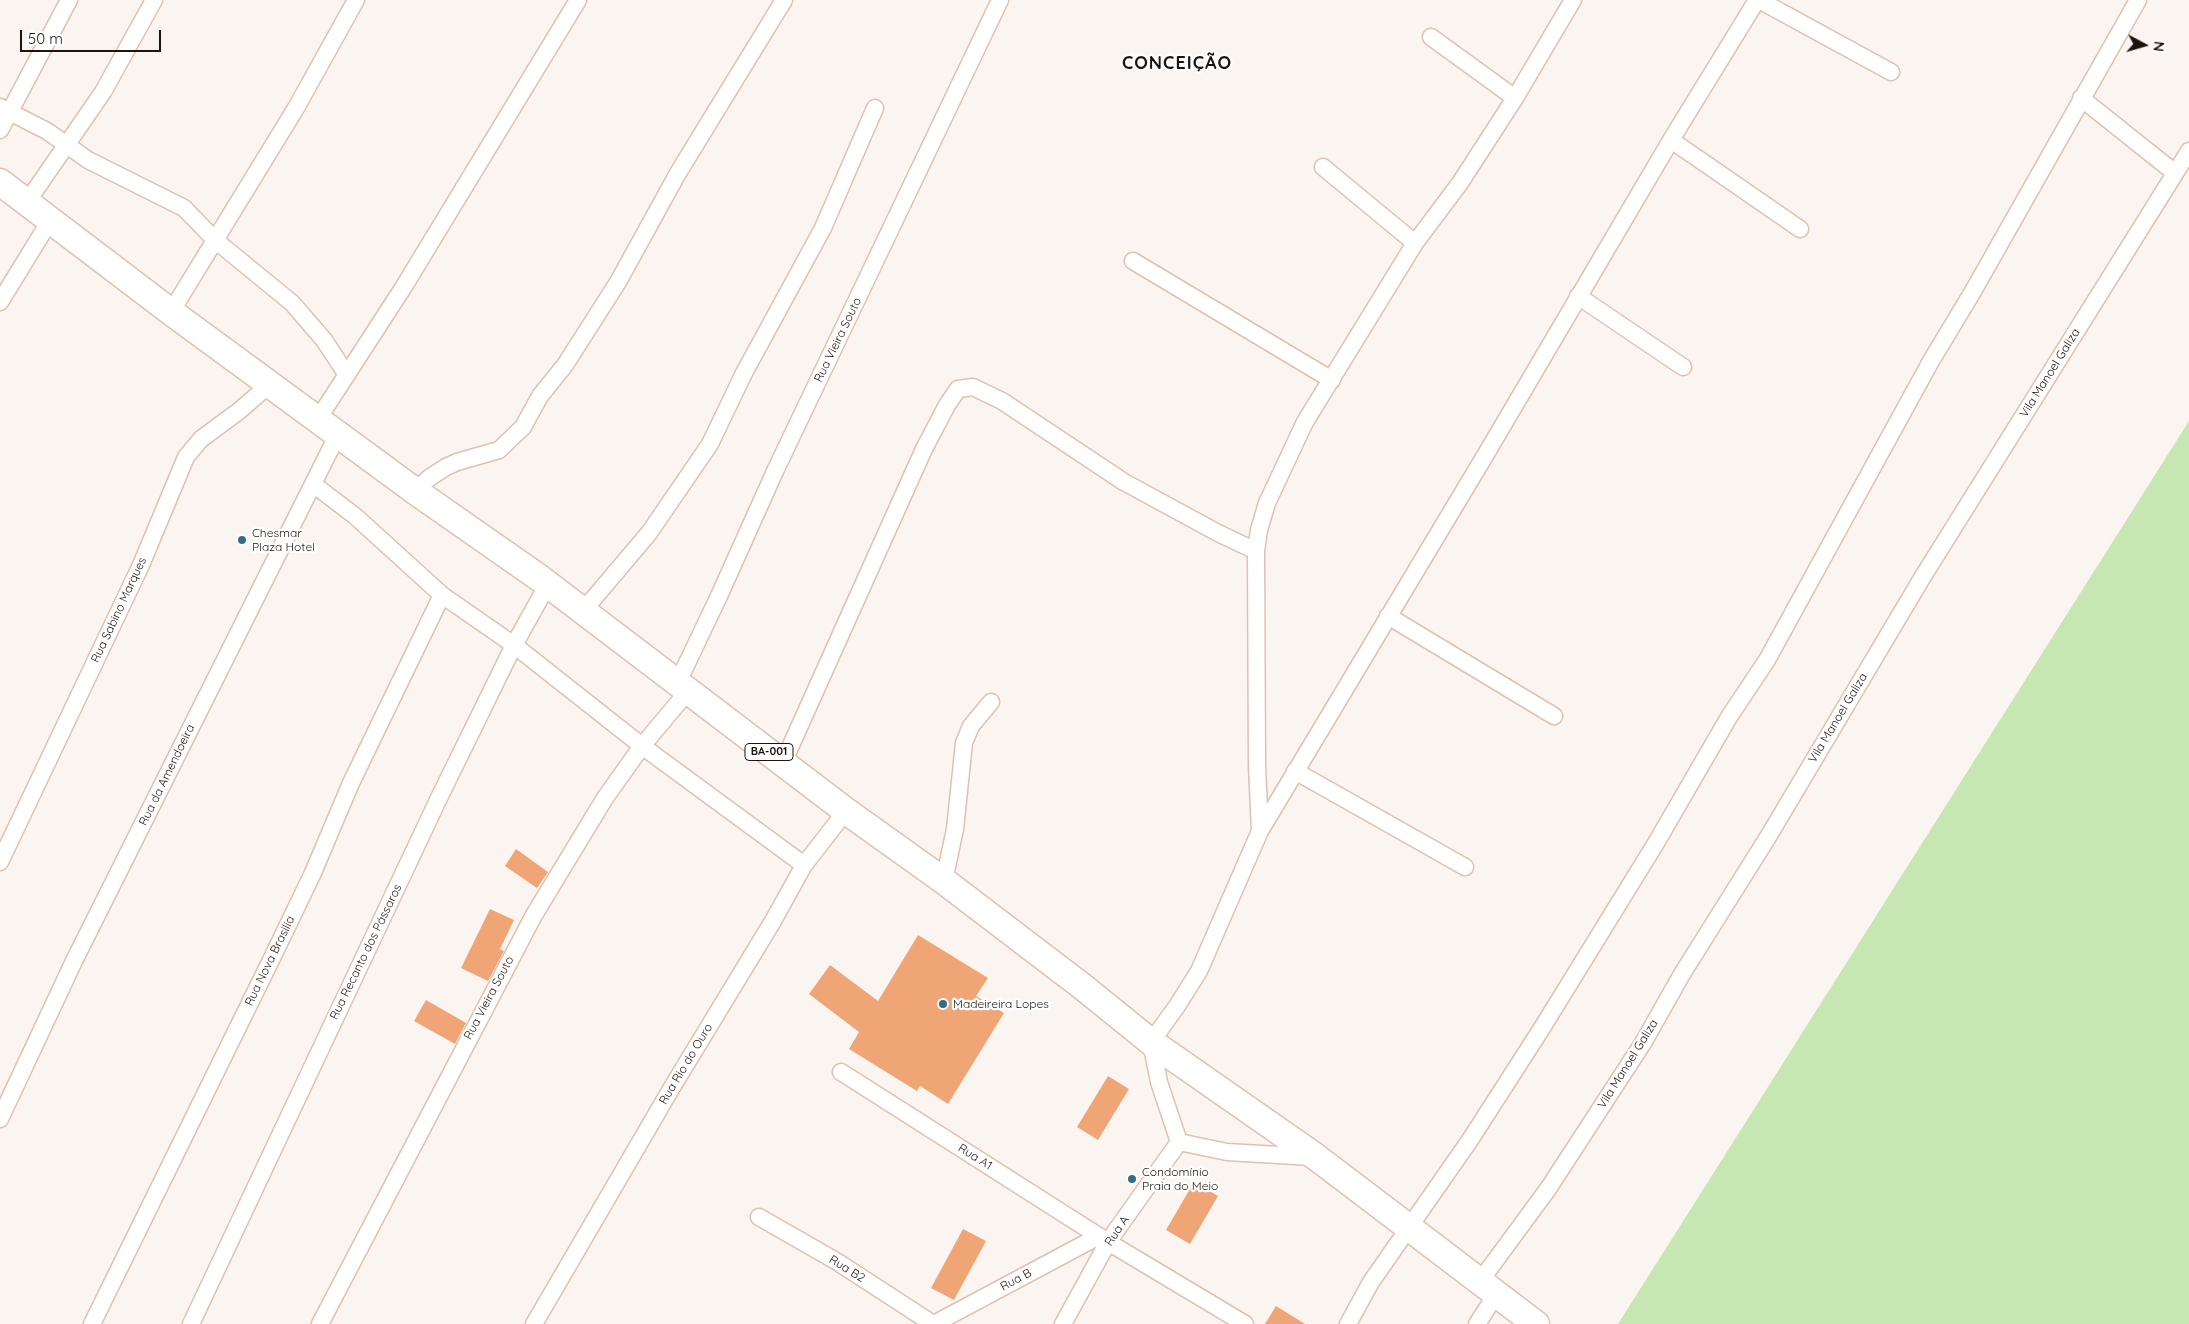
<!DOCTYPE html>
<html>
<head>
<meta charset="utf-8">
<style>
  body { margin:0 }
  #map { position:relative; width:2189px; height:1324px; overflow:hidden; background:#fbf5f1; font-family:Quicksand,sans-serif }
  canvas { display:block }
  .north { position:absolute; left:2119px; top:20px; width:50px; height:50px; -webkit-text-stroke:4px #fff; paint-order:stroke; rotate:96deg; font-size:14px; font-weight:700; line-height:20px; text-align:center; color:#1e140e }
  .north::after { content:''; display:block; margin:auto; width:18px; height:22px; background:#1e140e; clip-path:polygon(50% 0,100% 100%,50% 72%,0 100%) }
  .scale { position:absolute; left:20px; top:30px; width:141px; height:22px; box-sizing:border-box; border:2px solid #1e140e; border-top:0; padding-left:6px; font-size:15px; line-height:18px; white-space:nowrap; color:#1e140e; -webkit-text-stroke:4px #fff; paint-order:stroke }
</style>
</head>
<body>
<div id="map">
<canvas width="2189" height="1324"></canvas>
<div class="north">N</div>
<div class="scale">50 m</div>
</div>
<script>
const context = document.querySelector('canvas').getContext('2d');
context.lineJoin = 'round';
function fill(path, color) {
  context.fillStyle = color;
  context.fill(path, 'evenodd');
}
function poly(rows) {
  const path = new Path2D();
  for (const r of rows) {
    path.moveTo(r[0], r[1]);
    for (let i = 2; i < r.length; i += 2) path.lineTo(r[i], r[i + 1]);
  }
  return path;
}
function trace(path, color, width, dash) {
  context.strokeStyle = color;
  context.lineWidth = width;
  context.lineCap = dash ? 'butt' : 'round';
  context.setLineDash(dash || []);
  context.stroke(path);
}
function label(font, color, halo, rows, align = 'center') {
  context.font = font + ' Quicksand,sans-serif';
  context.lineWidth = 4.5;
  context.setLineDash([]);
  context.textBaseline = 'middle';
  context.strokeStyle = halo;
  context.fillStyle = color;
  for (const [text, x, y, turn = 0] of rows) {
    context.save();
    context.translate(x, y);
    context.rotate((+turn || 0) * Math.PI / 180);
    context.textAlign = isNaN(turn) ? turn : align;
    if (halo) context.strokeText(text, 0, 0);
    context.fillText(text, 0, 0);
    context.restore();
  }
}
fill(poly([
  [2189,421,2189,1324,1618,1324,1711,1177]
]), '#c6e7b1');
fill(poly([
  [516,849,548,872,537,888,505,866],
  [490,909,514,920,500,949,504,951,488,981,461,968],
  [918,935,988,978,976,996,1004,1013,948,1104,920,1086,917,1091,849,1049,859,1032,809,994,830,965,878,1001],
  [426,1000,466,1023,455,1044,414,1021],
  [1108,1076,1129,1089,1098,1140,1077,1127],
  [1194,1182,1218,1196,1190,1244,1166,1230],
  [963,1229,986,1241,954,1300,931,1288],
  [1276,1306,1305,1324,1265,1324]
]), '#f0a577');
const street = poly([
  [1759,0,1891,72],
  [1431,37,1515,98],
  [2081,98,2175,173],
  [0,107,47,131,88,160,184,208,215,240,292,303,324,340,347,375],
  [0,130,69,0],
  [1671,140,1800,229],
  [1323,167,1415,243],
  [27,202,103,92,154,0],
  [1133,261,1332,380],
  [1578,296,1683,367],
  [0,302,51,219],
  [171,312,296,108,356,0],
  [318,419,403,288,578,0],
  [313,484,355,516,442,595,514,645,642,746,804,865],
  [415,491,429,478,446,467,457,462,499,450,523,427,540,396,565,365,618,282,678,173,784,0],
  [583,611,649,533,710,444,744,373,823,228,875,108],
  [1388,616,1554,716],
  [678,682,719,596,776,469,1000,0],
  [783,763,924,449,947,405,958,389,973,387,1002,401,1124,482,1218,533,1256,551],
  [1295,771,1465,867],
  [1260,831,1257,766,1256,551,1259,530,1267,503,1305,422,1415,243,1460,183,1515,98,1573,0],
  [0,862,141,565,186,457,201,439,239,411,270,384],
  [944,881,955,829,964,743,971,726,991,702],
  [841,1072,1108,1242,1245,1324],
  [0,1119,74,961,338,434],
  [1179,1142,1159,1082,1151,1042,1177,1006,1199,971,1260,831,1486,454,1671,140,1757,0],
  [1179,1142,1227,1152,1313,1157],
  [759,1217,836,1261,933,1324],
  [1481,1280,1548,1189,1643,1043,1682,974,1768,837,1922,578,2189,151],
  [92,1324,272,958,312,875,351,783,442,595],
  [191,1324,438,800,514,645,548,584],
  [320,1324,534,915,605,798,642,746,689,690],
  [534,1324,671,1089,773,921,804,865,846,811],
  [934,1324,1099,1236],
  [1063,1324,1108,1242,1179,1142],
  [1348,1324,1371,1282,1470,1140,1542,1028,1656,843,1729,717,1767,660,1931,361,1972,293,2138,0],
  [1477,1324,1497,1293]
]);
const primary = poly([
  [0,182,171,312,415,491,541,579,846,811,944,881,1083,987,1151,1042,1316,1157,1536,1324]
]);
trace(street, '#dfc1b0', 19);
trace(primary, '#dfc1b0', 29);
trace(street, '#fff', 16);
trace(primary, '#fff', 26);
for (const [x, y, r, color] of [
  [242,540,5,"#326d85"],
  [943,1004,5,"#326d85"],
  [1132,1179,5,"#326d85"]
]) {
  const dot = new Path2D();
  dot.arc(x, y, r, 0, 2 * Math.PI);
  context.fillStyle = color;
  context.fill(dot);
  trace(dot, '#fff', 2);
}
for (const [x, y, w] of [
  [769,752,48]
]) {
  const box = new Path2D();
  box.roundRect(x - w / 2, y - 8.5, w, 17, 4);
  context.fillStyle = '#fff';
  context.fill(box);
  trace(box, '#1e140e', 1);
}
label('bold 11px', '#1e140e', null, [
  ["BA-001",769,752]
]);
label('12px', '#1e140e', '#fff', [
  ["Rua Vieira Souto",838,340,-64],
  ["Vila Manoel Galiza",2050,373,-58],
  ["Rua Sabino Marques",119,610,-65],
  ["Vila Manoel Galiza",1838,718,-59],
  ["Rua da Amendoeira",167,775,-64],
  ["Rua Recanto dos Pássaros",366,952,-64],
  ["Rua Nova Brasilia",270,961,-64],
  ["Rua Vieira Souto",489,998,-62],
  ["Rua Rio do Ouro",686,1064,-59],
  ["Vila Manoel Galiza",1628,1064,-58],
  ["Rua A1",975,1157,32],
  ["Rua A",1117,1231,-56],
  ["Rua B2",847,1269,32],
  ["Rua B",1016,1280,-28]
]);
label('12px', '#1e140e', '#fff', [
  ["Chesmar",252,533],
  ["Plaza Hotel",252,547],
  ["Madeireira Lopes",953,1004],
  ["Condomínio",1142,1172],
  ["Praia do Meio",1142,1186]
], 'left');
context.letterSpacing = '1px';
label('bold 18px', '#1e140e', '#fff', [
  ["CONCEIÇÃO",1177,64]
]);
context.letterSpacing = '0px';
</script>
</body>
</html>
